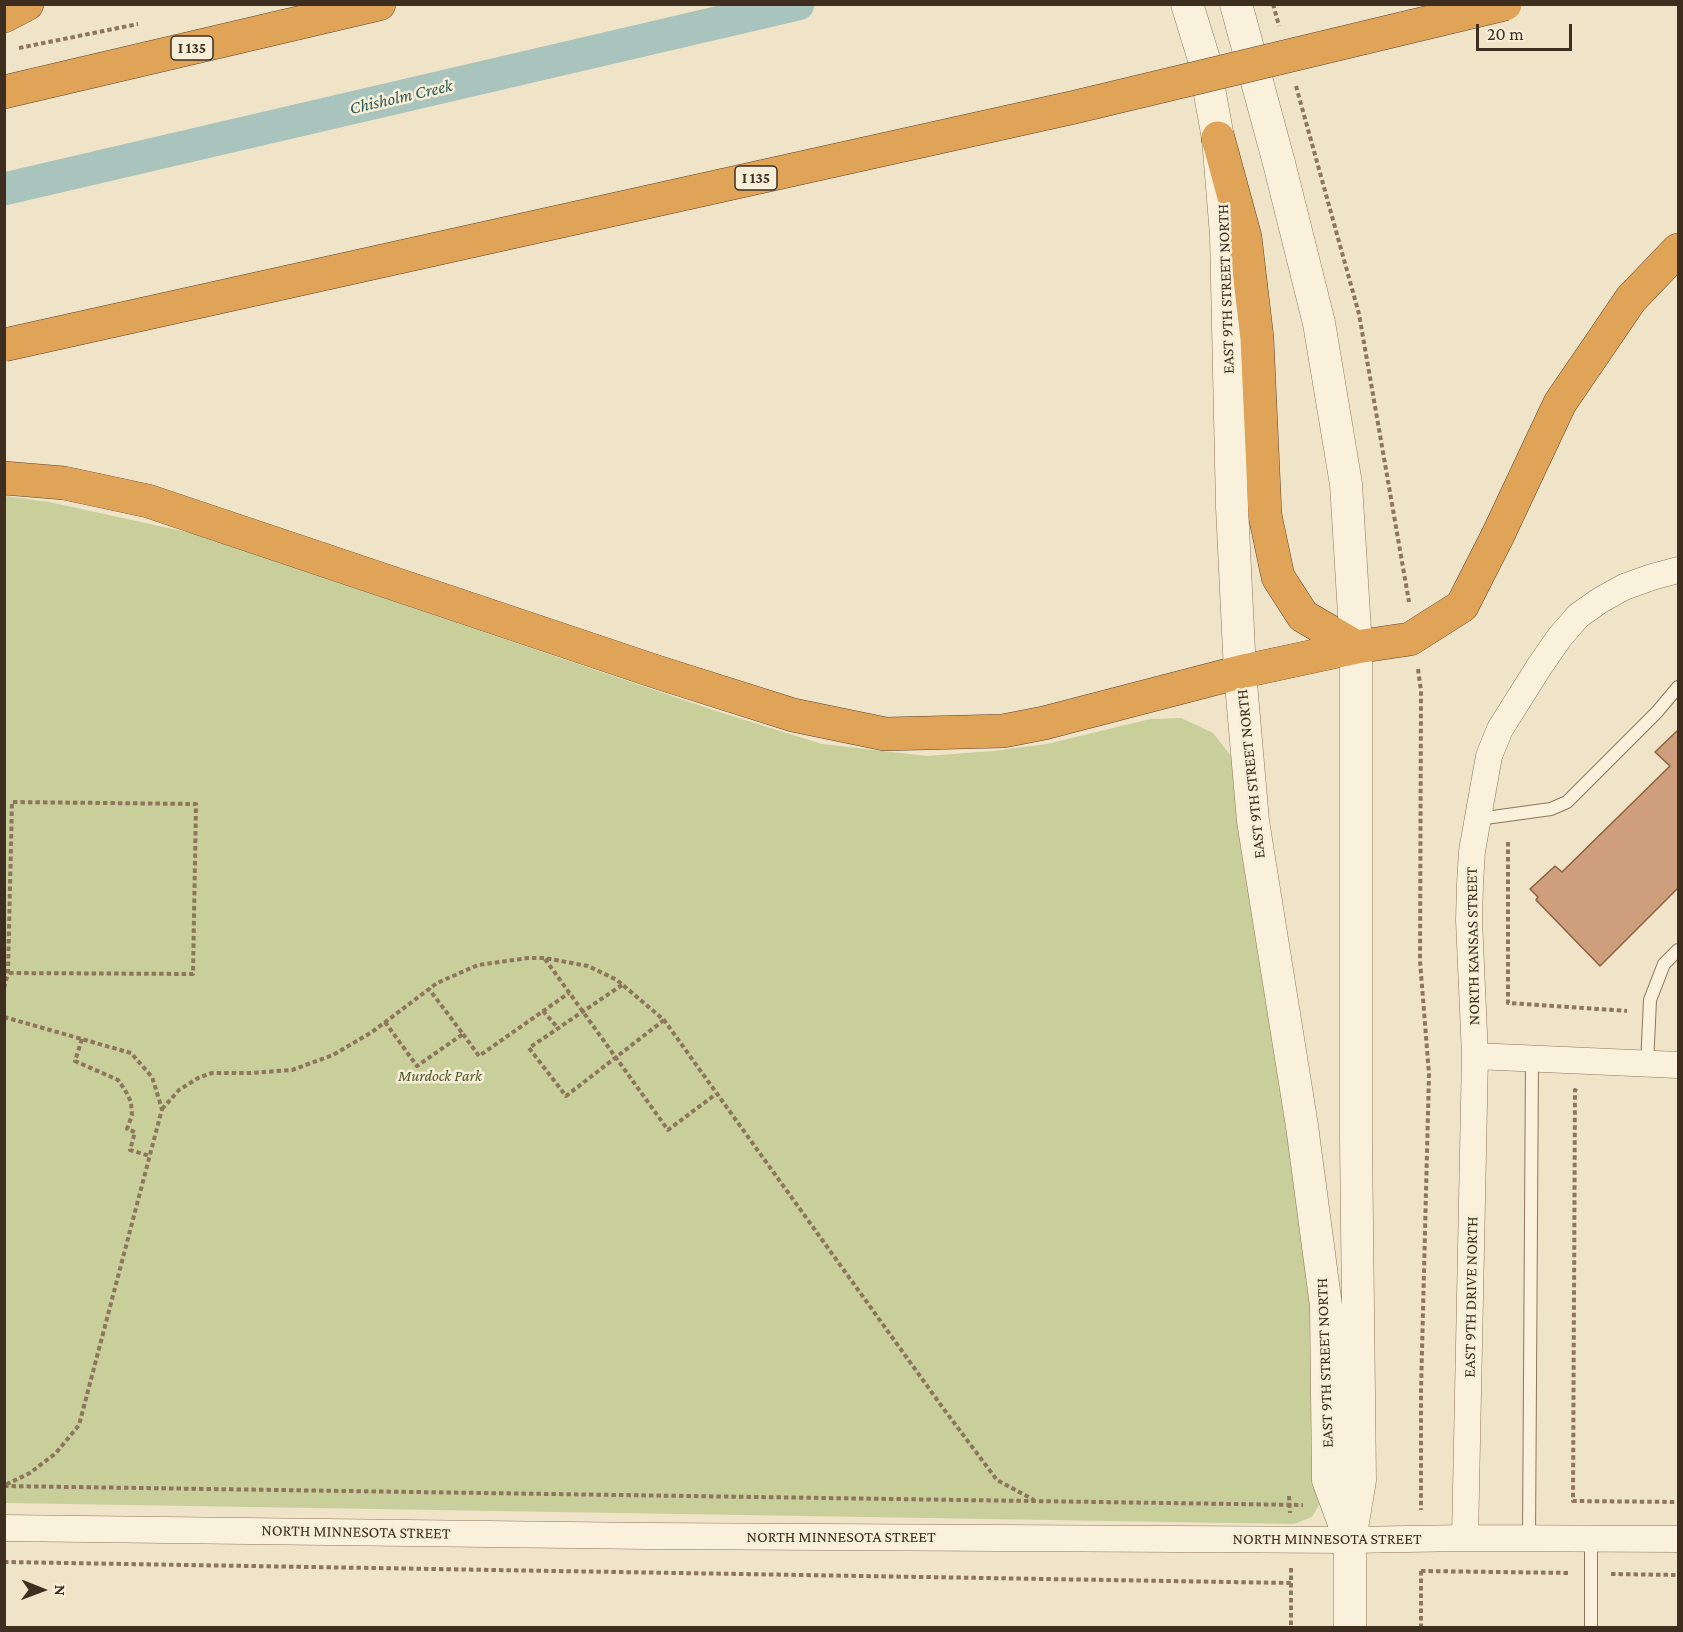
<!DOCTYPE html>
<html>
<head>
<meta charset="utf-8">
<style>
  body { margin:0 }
  #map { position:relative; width:1683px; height:1632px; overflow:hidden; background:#f0e4c8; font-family:"Crimson Pro",serif }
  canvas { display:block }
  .frame { position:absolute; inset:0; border:6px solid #3d2e20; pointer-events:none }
  .north { position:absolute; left:12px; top:1560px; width:60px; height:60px; -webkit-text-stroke:4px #f7eed8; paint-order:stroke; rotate:91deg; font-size:16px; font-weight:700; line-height:24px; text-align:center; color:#3d2e20 }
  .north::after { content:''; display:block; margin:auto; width:21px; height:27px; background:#3d2e20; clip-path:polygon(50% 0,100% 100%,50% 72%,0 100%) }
  .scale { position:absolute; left:1476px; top:24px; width:96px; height:27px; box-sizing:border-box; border:3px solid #3d2e20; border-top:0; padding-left:8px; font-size:18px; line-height:21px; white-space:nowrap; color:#3d2e20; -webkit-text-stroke:4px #f7eed8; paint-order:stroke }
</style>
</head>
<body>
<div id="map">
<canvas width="1683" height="1632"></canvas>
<div class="frame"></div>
<div class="north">N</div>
<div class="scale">20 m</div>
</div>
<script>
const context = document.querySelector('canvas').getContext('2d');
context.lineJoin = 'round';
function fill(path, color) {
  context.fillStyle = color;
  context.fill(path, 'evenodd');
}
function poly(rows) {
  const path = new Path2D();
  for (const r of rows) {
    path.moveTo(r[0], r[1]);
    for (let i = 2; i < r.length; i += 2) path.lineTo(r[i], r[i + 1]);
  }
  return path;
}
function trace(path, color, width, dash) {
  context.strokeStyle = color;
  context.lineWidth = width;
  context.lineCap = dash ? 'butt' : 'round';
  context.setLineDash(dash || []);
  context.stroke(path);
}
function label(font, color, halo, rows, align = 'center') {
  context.font = font + ' "Crimson Pro",serif';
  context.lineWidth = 5;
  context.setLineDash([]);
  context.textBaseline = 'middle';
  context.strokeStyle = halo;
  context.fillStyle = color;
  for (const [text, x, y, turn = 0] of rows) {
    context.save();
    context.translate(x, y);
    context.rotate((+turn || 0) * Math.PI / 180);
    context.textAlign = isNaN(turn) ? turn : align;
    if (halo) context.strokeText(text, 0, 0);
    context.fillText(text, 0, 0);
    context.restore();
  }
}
fill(poly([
  [5,496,49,502,196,534,713,710,822,744,927,756,992,751,1047,744,1150,719,1181,718,1213,733,1231,756,1239,780,1318,1359,1319,1505,1312,1517,1294,1524,5,1503]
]), '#c9cf9b');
trace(poly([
  [4,189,798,4]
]), '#a9c4bc', 33);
const building = poly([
  [1677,731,1678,733,1678,888,1600,966,1536,900,1538,897,1530,889,1555,866,1562,872,1670,766,1655,752,1677,731]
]);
fill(building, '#cf9f7d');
trace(building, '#8d5f41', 1.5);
const service = poly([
  [1478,819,1551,809,1567,802,1657,712,1678,687],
  [1647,1065,1650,1000,1664,964,1678,950],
  [1529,1539,1532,1059],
  [1591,1628,1591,1539]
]);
const minor = poly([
  [1475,1056,1678,1065],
  [4,1528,649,1536,1350,1540,1465,1538,1678,1539],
  [1465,1538,1475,1056,1469,920,1470,884,1472,851,1489,756,1500,729,1539,667,1559,638,1578,616,1599,601,1624,587,1652,577,1678,570]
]);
const tertiary = poly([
  [1187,4,1203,56,1218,138,1226,235,1232,507,1240,672,1253,821,1302,1126,1326,1306,1328,1480,1349,1537],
  [1236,4,1279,163,1319,323,1346,484,1356,647,1356,1139,1360,1480,1350,1540,1350,1628]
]);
const motorway = poly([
  [4,16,27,4],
  [4,92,379,4],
  [1218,138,1245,237,1257,338,1265,515,1278,577,1303,616,1356,647],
  [4,478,64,483,148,501,657,672,793,715,885,734,1003,731,1044,723,1240,672,1356,647,1410,639,1462,606,1498,535,1560,403,1631,299,1678,250]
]);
trace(service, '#8d765c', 14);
trace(minor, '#8d765c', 27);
trace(tertiary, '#8d765c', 33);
trace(motorway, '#5b4430', 34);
trace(poly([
  [1273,4,1279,26],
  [19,48,138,24],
  [1296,86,1359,314,1409,602],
  [1418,669,1421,691,1420,961,1429,1074,1421,1390,1421,1510],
  [1508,842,1508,1003,1627,1011],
  [545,959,668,1130,716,1094],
  [622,985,529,1048,566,1096,664,1020],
  [4,988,8,973,12,802,196,804,193,974,8,973],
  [543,1011,558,1028],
  [4,1017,131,1053,152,1077,162,1109,79,1425,56,1453,30,1473,5,1485],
  [385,1022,417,1066,463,1034,429,989],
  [463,1034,479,1056,569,993],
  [82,1039,75,1061,118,1080,125,1090,131,1102,132,1115,127,1129,135,1132,130,1150,150,1156],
  [1577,1091,1575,1090,1573,1501,1678,1502],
  [162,1109,179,1090,198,1078,212,1073,250,1073,292,1070,333,1055,372,1032,437,983,478,965,528,958,545,958,588,966,617,980,664,1020,943,1408,997,1480,1034,1500],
  [4,1486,1303,1505],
  [1289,1496,1290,1513],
  [4,1562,1291,1583],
  [1291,1568,1291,1628],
  [1421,1571,1571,1573],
  [1611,1574,1678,1575],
  [1421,1628,1421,1568]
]), '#8d765c', 4, [4.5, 3]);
trace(service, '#faf1dc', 12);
trace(minor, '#faf1dc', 26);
trace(tertiary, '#faf1dc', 32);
trace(motorway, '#e0a458', 33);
const motorwayBridge = poly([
  [4,345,1075,107,1505,4]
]);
trace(motorwayBridge, '#5b4430', 34, []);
trace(motorwayBridge, '#e0a458', 33);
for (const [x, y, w] of [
  [192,48,42],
  [756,178,42]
]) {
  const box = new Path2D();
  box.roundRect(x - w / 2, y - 12, w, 24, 4.5);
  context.fillStyle = '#f7eed8';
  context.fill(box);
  trace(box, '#3d2e20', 1.5);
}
label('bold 15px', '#3d2e20', null, [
  ["I 135",192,48],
  ["I 135",756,178]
]);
label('16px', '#3d2e20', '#f7eed8', [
  ["EAST 9TH STREET NORTH",1226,289,-92],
  ["EAST 9TH STREET NORTH",1251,774,-96],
  ["NORTH KANSAS STREET",1473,946,-91],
  ["EAST 9TH DRIVE NORTH",1471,1297,-89],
  ["EAST 9TH STREET NORTH",1325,1363,-92],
  ["NORTH MINNESOTA STREET",356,1532,1],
  ["NORTH MINNESOTA STREET",841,1537],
  ["NORTH MINNESOTA STREET",1327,1539]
]);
label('italic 16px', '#4d5a26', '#f7eed8', [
  ["Murdock Park",440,1076]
]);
label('italic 18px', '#2f5d5a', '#f7eed8', [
  ["Chisholm Creek",401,97,-13]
]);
</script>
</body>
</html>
